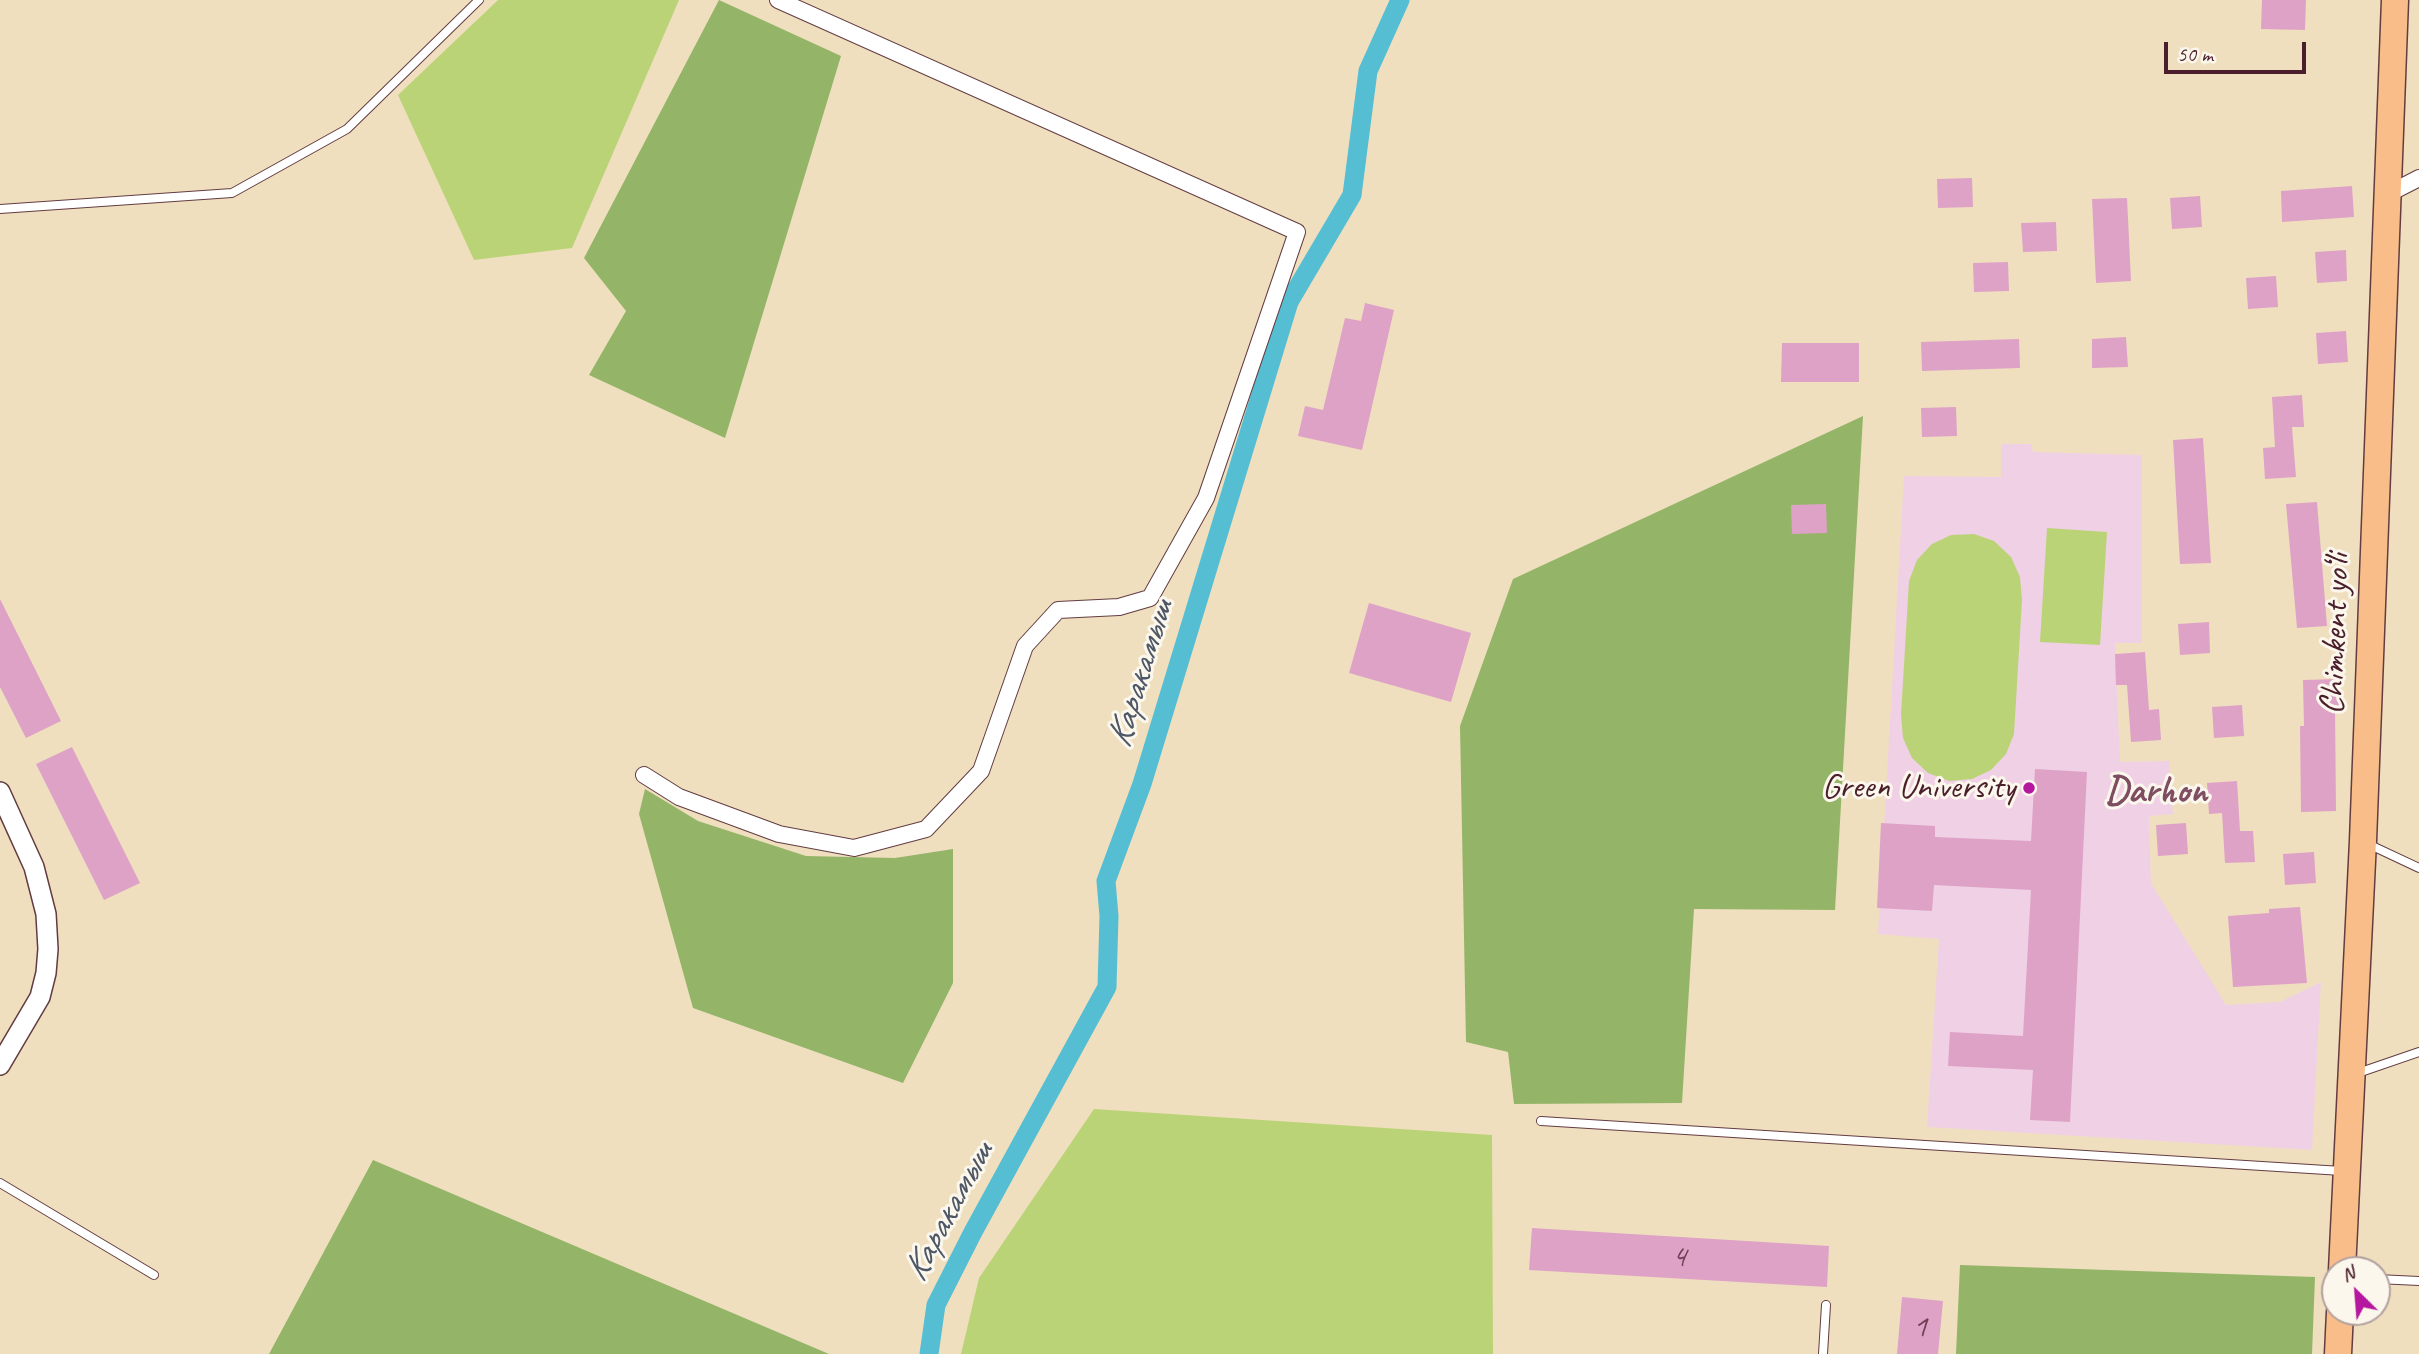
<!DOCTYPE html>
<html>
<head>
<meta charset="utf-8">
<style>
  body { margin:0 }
  #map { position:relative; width:2419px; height:1354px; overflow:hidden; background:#efdfbf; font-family:Caveat,sans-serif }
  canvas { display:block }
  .north { position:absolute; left:2321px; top:1256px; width:70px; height:70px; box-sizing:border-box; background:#fbf7ec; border:2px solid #b4a19f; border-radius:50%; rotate:335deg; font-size:19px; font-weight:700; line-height:28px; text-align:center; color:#4a1f2b }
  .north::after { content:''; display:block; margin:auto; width:24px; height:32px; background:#b5179e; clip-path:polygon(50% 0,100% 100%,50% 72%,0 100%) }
  .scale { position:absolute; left:2164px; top:42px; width:142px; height:32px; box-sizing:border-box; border:4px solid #4a1f2b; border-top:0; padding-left:9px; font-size:21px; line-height:24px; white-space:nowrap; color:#4a1f2b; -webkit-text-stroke:5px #fbf7ec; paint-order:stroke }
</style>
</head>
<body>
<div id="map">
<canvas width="2419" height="1354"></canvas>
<div class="north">N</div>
<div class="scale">50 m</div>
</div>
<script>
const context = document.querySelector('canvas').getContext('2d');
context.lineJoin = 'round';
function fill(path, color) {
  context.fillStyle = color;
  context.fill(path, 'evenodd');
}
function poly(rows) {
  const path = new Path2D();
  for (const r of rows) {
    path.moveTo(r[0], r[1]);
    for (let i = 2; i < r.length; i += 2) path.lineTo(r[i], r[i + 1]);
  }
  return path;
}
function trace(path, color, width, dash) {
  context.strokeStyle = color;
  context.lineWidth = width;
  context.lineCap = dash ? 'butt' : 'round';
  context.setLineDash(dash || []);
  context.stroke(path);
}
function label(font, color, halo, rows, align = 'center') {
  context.font = font + ' Caveat,sans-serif';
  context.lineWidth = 6;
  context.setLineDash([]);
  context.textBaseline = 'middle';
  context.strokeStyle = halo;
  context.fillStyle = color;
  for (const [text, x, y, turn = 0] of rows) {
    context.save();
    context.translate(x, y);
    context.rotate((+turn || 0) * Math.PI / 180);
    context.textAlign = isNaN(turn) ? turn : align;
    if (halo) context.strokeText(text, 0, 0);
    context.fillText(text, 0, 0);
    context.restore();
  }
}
fill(poly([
  [2001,444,2031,444,2033,452,2142,455,2142,643,2115,643,2120,762,2169,761,2173,814,2149,816,2151,883,2226,1005,2280,1002,2321,982,2312,1150,1927,1127,1939,939,1878,934,1904,476,2001,477]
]), '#f0d0e5');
fill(poly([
  [498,0,679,0,572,248,474,260,398,95],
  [2047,528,2107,532,2100,645,2040,642],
  [1974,534,1994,541,2011,557,2020,577,2022,600,2014,734,2006,754,1991,770,1972,779,1949,781,1928,773,1912,758,1903,738,1901,715,1909,581,1917,560,1932,544,1951,535],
  [1094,1109,1492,1135,1493,1354,961,1354,979,1278]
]), '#bbd377');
fill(poly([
  [719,0,841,56,725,438,589,375,626,311,584,258],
  [1863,416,1835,910,1694,909,1682,1103,1514,1104,1508,1052,1466,1042,1460,726,1513,579],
  [645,789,698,821,806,856,895,858,953,849,953,983,903,1083,693,1008,639,814],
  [373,1160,829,1354,269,1354],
  [1960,1265,2315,1277,2312,1354,1956,1354]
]), '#94b568');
trace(poly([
  [929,1354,936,1305,973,1232,1107,987,1109,916,1106,881,1142,784,1289,302,1352,195,1368,71,1400,0]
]), '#56bed3', 19);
fill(poly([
  [2262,0,2306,0,2305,30,2261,29],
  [1972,178,1973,207,1938,208,1937,179],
  [2352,186,2354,217,2282,222,2281,191],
  [2200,196,2202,227,2172,229,2170,198],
  [2127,198,2131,281,2096,283,2092,199],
  [2056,222,2057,251,2023,252,2021,223],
  [2346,250,2347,281,2317,283,2315,252],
  [2008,262,2009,291,1974,292,1973,263],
  [2276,276,2278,307,2248,309,2246,278],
  [1365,303,1394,310,1362,450,1298,436,1305,406,1323,410,1345,318,1361,321],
  [2346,331,2348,362,2318,364,2316,333],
  [2126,337,2128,367,2092,368,2092,339],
  [2019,339,2020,368,1922,371,1921,342],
  [1782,343,1859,343,1859,382,1781,382],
  [2302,395,2304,427,2292,427,2296,477,2265,479,2263,448,2275,447,2272,397],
  [1956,407,1957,436,1922,437,1921,408],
  [2203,438,2211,563,2180,564,2173,440],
  [2317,502,2327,626,2297,628,2286,504],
  [1826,504,1827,533,1792,534,1791,505],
  [0,599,61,721,26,738,0,687],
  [1369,603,1471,633,1451,702,1349,673],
  [2209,622,2210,653,2180,655,2178,624],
  [2145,652,2149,710,2159,709,2161,740,2131,742,2127,685,2116,685,2115,654],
  [2338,679,2339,708,2335,708,2336,811,2301,812,2300,726,2304,726,2303,680],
  [2242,705,2244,736,2214,738,2212,707],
  [72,747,140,883,104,900,36,764],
  [2035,769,2087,772,2070,1122,2030,1120,2033,1070,1948,1066,1950,1032,2023,1036,2031,890,1934,885,1932,911,1877,908,1881,823,1935,826,1935,837,2031,841],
  [2237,781,2240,831,2253,831,2255,862,2225,863,2222,813,2209,814,2207,783],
  [2186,823,2188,854,2158,856,2156,825],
  [2314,852,2316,883,2285,885,2283,854],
  [2300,907,2307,983,2233,987,2228,916,2269,913,2269,909],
  [1532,1228,1829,1246,1827,1287,1529,1270],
  [1902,1297,1943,1301,1938,1354,1897,1354]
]), '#dea2c6');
const service = poly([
  [0,209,232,193,347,129,479,0],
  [2368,844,2419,868],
  [2355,1074,2419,1052],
  [1541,1121,2342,1171],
  [0,1183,154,1275],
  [2377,1279,2419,1281],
  [1823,1354,1826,1305]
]);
const minor = poly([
  [2388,194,2419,178],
  [644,775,679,797,779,834,854,848,926,829,981,771,1025,646,1058,610,1119,607,1150,598,1206,498,1297,232,778,0]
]);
const tertiary = poly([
  [0,792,34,867,46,914,48,949,46,973,40,997,0,1065]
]);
const trunk = poly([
  [2342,1270,2363,841,2395,0],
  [2338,1354,2340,1312]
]);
trace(service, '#633c41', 10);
trace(minor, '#633c41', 18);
trace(tertiary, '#633c41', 22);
trace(trunk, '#633c41', 29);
trace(service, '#fff', 8);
trace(minor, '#fff', 16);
trace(tertiary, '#fff', 19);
trace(trunk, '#f8bd89', 26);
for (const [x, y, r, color] of [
  [2029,788,7,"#b5179e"]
]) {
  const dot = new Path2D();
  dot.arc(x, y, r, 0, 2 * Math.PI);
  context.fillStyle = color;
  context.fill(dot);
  trace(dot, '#fbf7ec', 2.5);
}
label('32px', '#6f4052', null, [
  ["4",1679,1258],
  ["1",1920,1328]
]);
label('35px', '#4a1f2b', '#fbf7ec', [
  ["Chimkent yo‘li",2336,634,-88]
]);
label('35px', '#4a1f2b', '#fbf7ec', [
  ["Green University",2015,788]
], 'right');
label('italic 37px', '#4e5766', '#fbf7ec', [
  ["Каракамыш",1141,674,-73],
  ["Каракамыш",949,1212,-62]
]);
label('bold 38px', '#7e4d61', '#fbf7ec', [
  ["Darhon",2156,792]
]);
</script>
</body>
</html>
